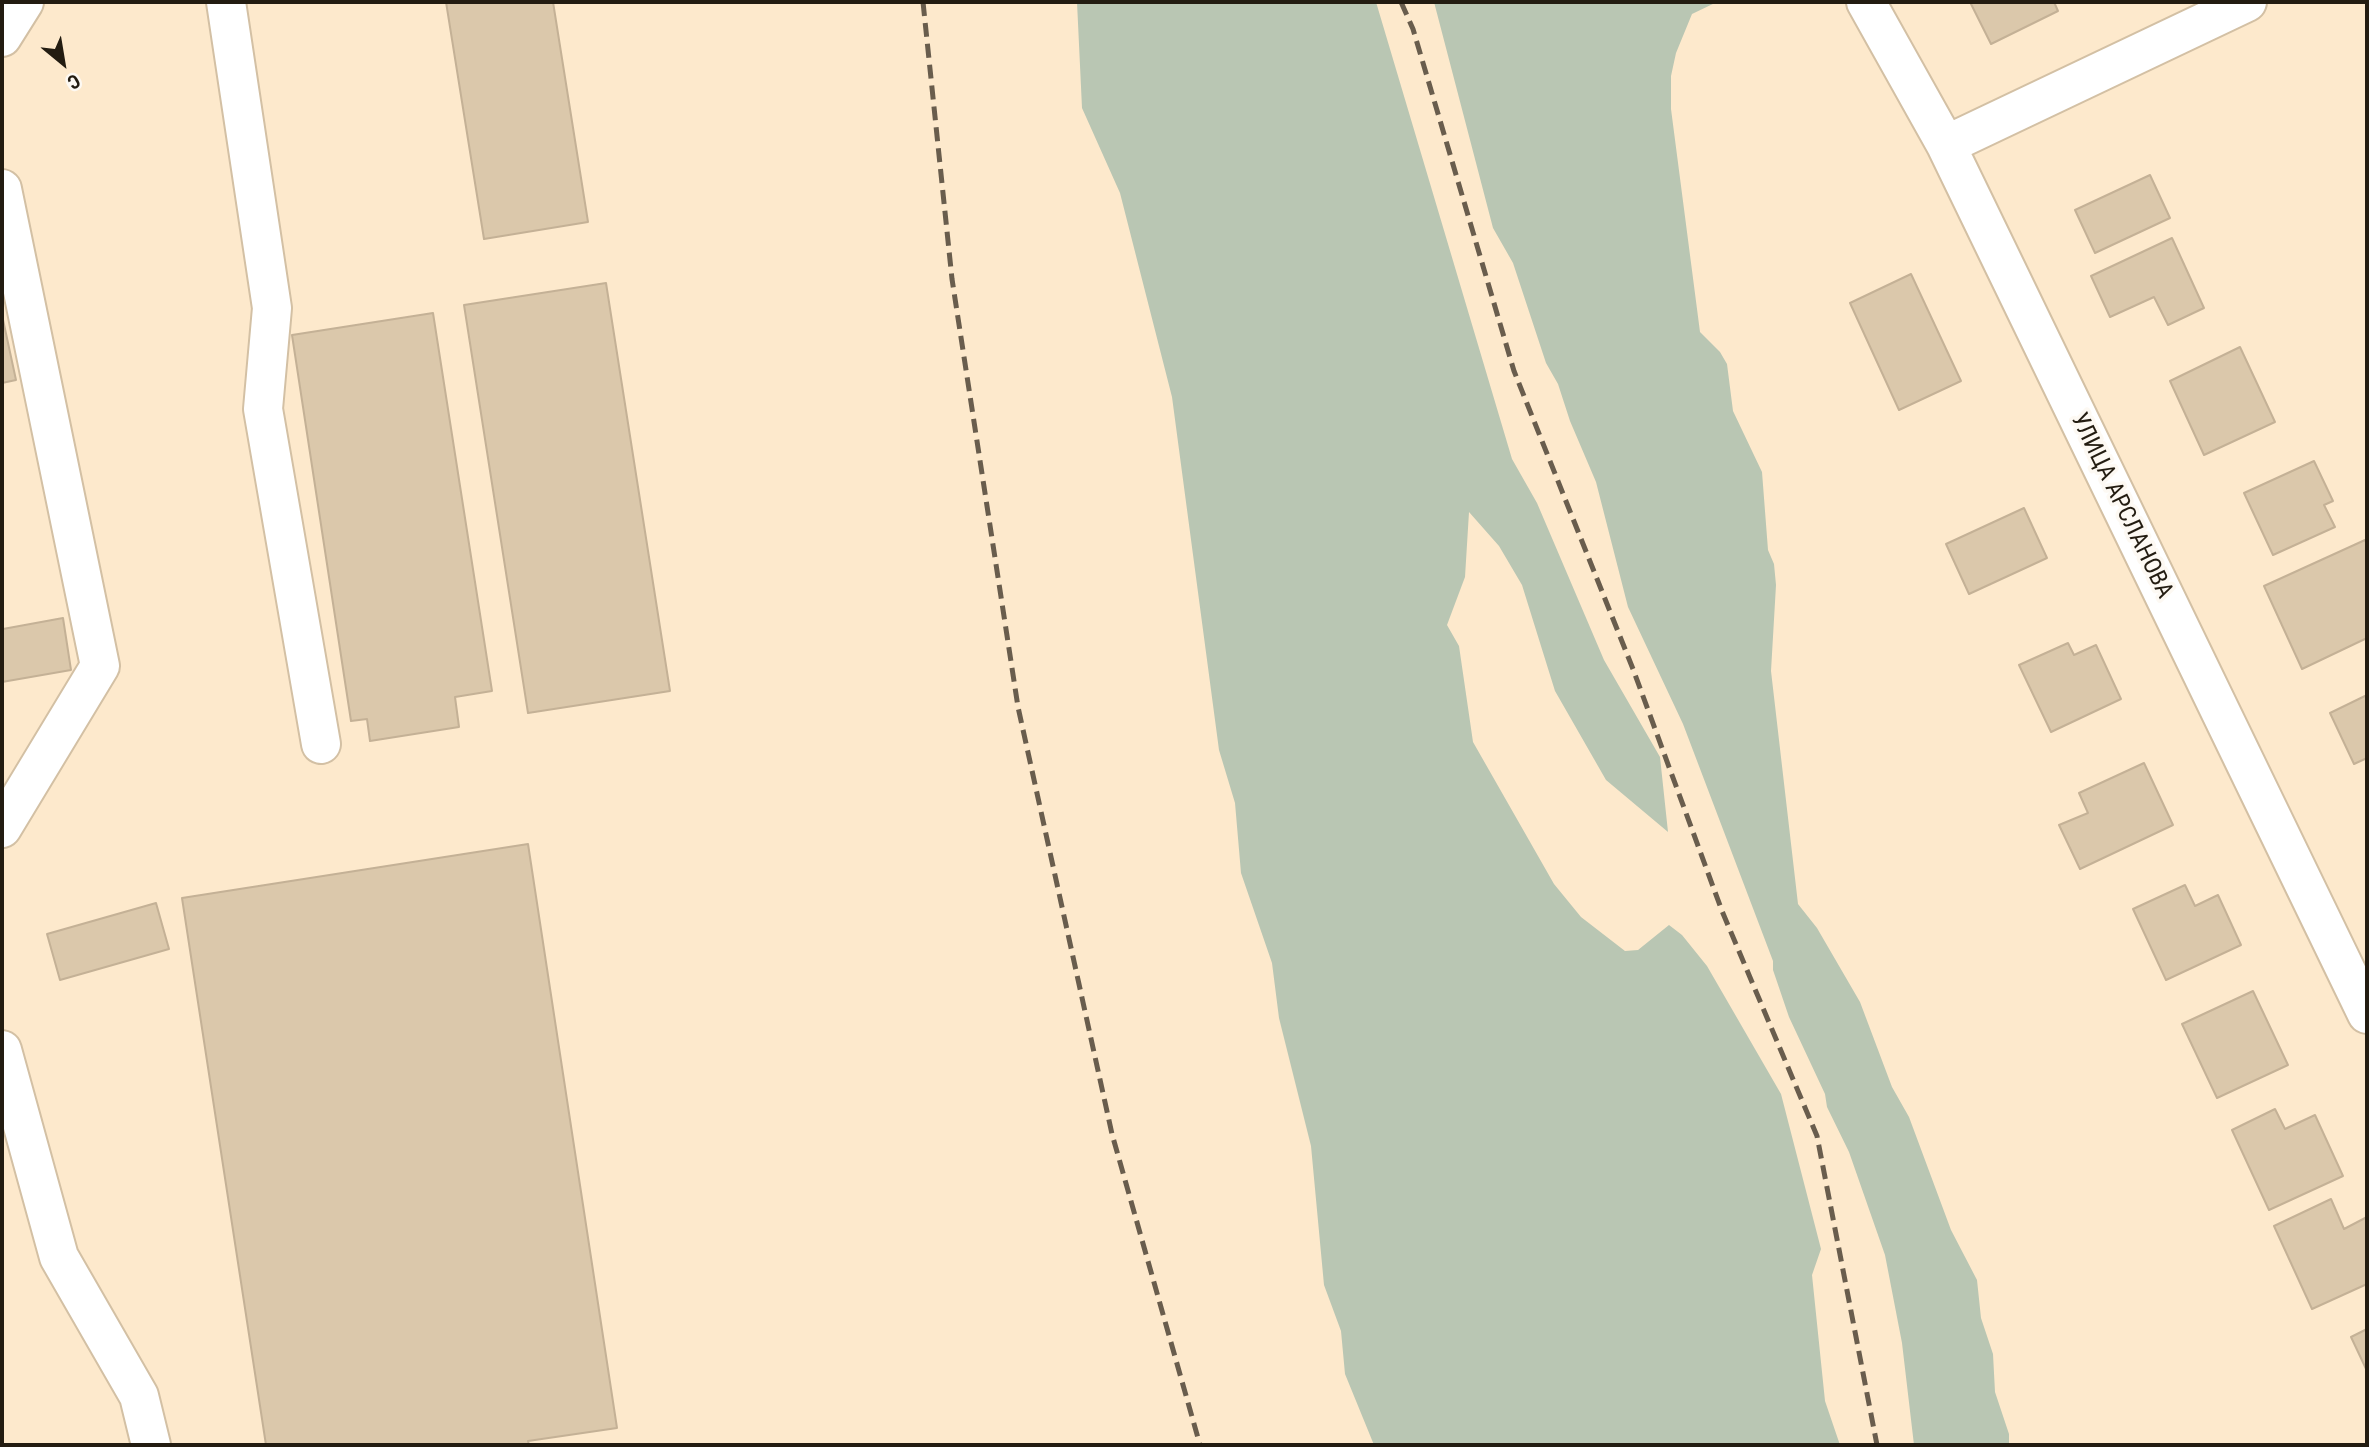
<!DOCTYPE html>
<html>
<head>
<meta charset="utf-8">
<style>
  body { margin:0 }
  #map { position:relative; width:2369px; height:1447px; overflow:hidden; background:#fde9cc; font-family:"Roboto Condensed",sans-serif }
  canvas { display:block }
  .frame { position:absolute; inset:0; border:4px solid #231c11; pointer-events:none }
  .north { position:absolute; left:28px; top:28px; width:70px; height:70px; -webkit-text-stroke:5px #fdf9f3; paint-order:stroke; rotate:150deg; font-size:19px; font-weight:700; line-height:28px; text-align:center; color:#231c11 }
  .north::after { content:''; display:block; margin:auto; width:24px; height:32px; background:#231c11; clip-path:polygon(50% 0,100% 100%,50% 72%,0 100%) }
</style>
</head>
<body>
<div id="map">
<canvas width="2369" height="1447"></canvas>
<div class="frame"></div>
<div class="north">С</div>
</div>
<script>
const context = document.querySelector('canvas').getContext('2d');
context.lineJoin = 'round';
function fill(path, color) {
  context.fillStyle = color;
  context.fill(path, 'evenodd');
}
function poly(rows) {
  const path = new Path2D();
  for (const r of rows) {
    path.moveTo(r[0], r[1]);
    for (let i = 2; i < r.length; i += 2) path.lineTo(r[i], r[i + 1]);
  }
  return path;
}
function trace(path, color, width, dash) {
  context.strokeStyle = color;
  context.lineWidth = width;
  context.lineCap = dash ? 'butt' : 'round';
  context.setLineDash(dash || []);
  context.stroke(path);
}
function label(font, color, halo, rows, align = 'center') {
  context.font = font + ' "Roboto Condensed",sans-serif';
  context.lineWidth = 7;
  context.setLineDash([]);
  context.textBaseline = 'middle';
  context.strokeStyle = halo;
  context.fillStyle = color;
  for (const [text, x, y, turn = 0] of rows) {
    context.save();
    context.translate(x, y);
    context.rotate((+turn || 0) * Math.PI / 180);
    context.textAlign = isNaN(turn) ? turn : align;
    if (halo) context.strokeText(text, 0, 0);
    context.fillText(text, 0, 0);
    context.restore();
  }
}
fill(poly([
  [1077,2,1376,2,1512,459,1537,503,1604,660,1660,757,1668,832,1606,780,1555,691,1522,585,1499,546,1469,512,1465,577,1447,625,1459,646,1473,742,1554,884,1581,917,1625,951,1638,950,1669,925,1682,935,1707,966,1781,1094,1821,1249,1812,1275,1825,1401,1840,1445,1374,1445,1345,1374,1341,1331,1324,1285,1311,1146,1279,1018,1272,963,1241,873,1235,803,1219,750,1172,397,1120,193,1082,108],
  [1434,2,1717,2,1692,14,1676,53,1671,76,1671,109,1700,332,1720,352,1727,364,1733,411,1762,472,1768,550,1774,564,1776,585,1771,671,1798,904,1817,928,1860,1002,1892,1087,1909,1117,1951,1230,1977,1280,1981,1318,1993,1354,1995,1392,2009,1434,2009,1445,1914,1445,1902,1343,1885,1255,1849,1152,1827,1107,1825,1094,1789,1017,1773,970,1773,961,1683,724,1628,607,1596,482,1570,421,1558,384,1546,363,1513,263,1493,228]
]), '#b9c6b3');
const building = poly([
  [446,2,553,2,588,222,484,239,446,2],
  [1970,2,2054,2,2058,11,1991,44,1970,2],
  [2150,175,2170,218,2095,253,2075,210,2150,175],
  [2172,238,2204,308,2168,325,2154,297,2110,317,2091,276,2172,238],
  [1911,274,1961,381,1899,410,1850,303,1911,274],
  [606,283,670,691,528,713,464,305,606,283],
  [433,313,492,691,455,697,459,727,370,741,367,719,351,721,292,335,433,313],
  [2,315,16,380,2,383,2,315],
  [2240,347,2275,422,2204,455,2170,381,2240,347],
  [2314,461,2333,501,2324,505,2335,527,2273,555,2244,493,2314,461],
  [2024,508,2047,558,1969,594,1946,544,2024,508],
  [2365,540,2367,545,2367,638,2302,669,2264,586,2365,540],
  [63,618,71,670,2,682,2,625,3,629,63,618],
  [2068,643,2074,655,2096,645,2121,699,2051,732,2019,665,2068,643],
  [2367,695,2367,758,2354,764,2330,713,2367,695],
  [2144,763,2173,825,2080,869,2059,825,2088,813,2079,793,2144,763],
  [528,844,617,1428,528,1441,529,1445,266,1445,182,898,528,844],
  [2185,885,2195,906,2218,895,2241,945,2166,980,2133,909,2185,885],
  [156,903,169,949,60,980,47,934,156,903],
  [2253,991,2288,1065,2217,1098,2182,1024,2253,991],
  [2275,1109,2285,1129,2315,1115,2343,1176,2269,1210,2232,1130,2275,1109],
  [2331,1199,2344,1229,2367,1217,2367,1284,2312,1309,2274,1226,2331,1199],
  [2367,1329,2367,1371,2351,1337,2367,1329]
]);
fill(building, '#dbc8ab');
trace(building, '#c4b196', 2);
const minor = poly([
  [226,2,272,308,263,409,321,744],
  [1866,2,1946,145,2367,1014],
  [2,37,24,2],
  [1946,145,2247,2],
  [2,189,100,666,2,828],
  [2,1050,59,1257,139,1396,151,1445]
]);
trace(minor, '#d3c0a4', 42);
trace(minor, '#fff', 38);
trace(poly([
  [923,2,952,279,1018,707,1112,1134,1200,1445],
  [1401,2,1413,29,1514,371,1633,669,1722,911,1817,1136,1877,1445]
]), '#695d4d', 5, [14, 7]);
label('24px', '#231c11', '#fdf9f3', [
  ["УЛИЦА АРСЛАНОВА",2121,506,64]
]);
</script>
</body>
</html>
